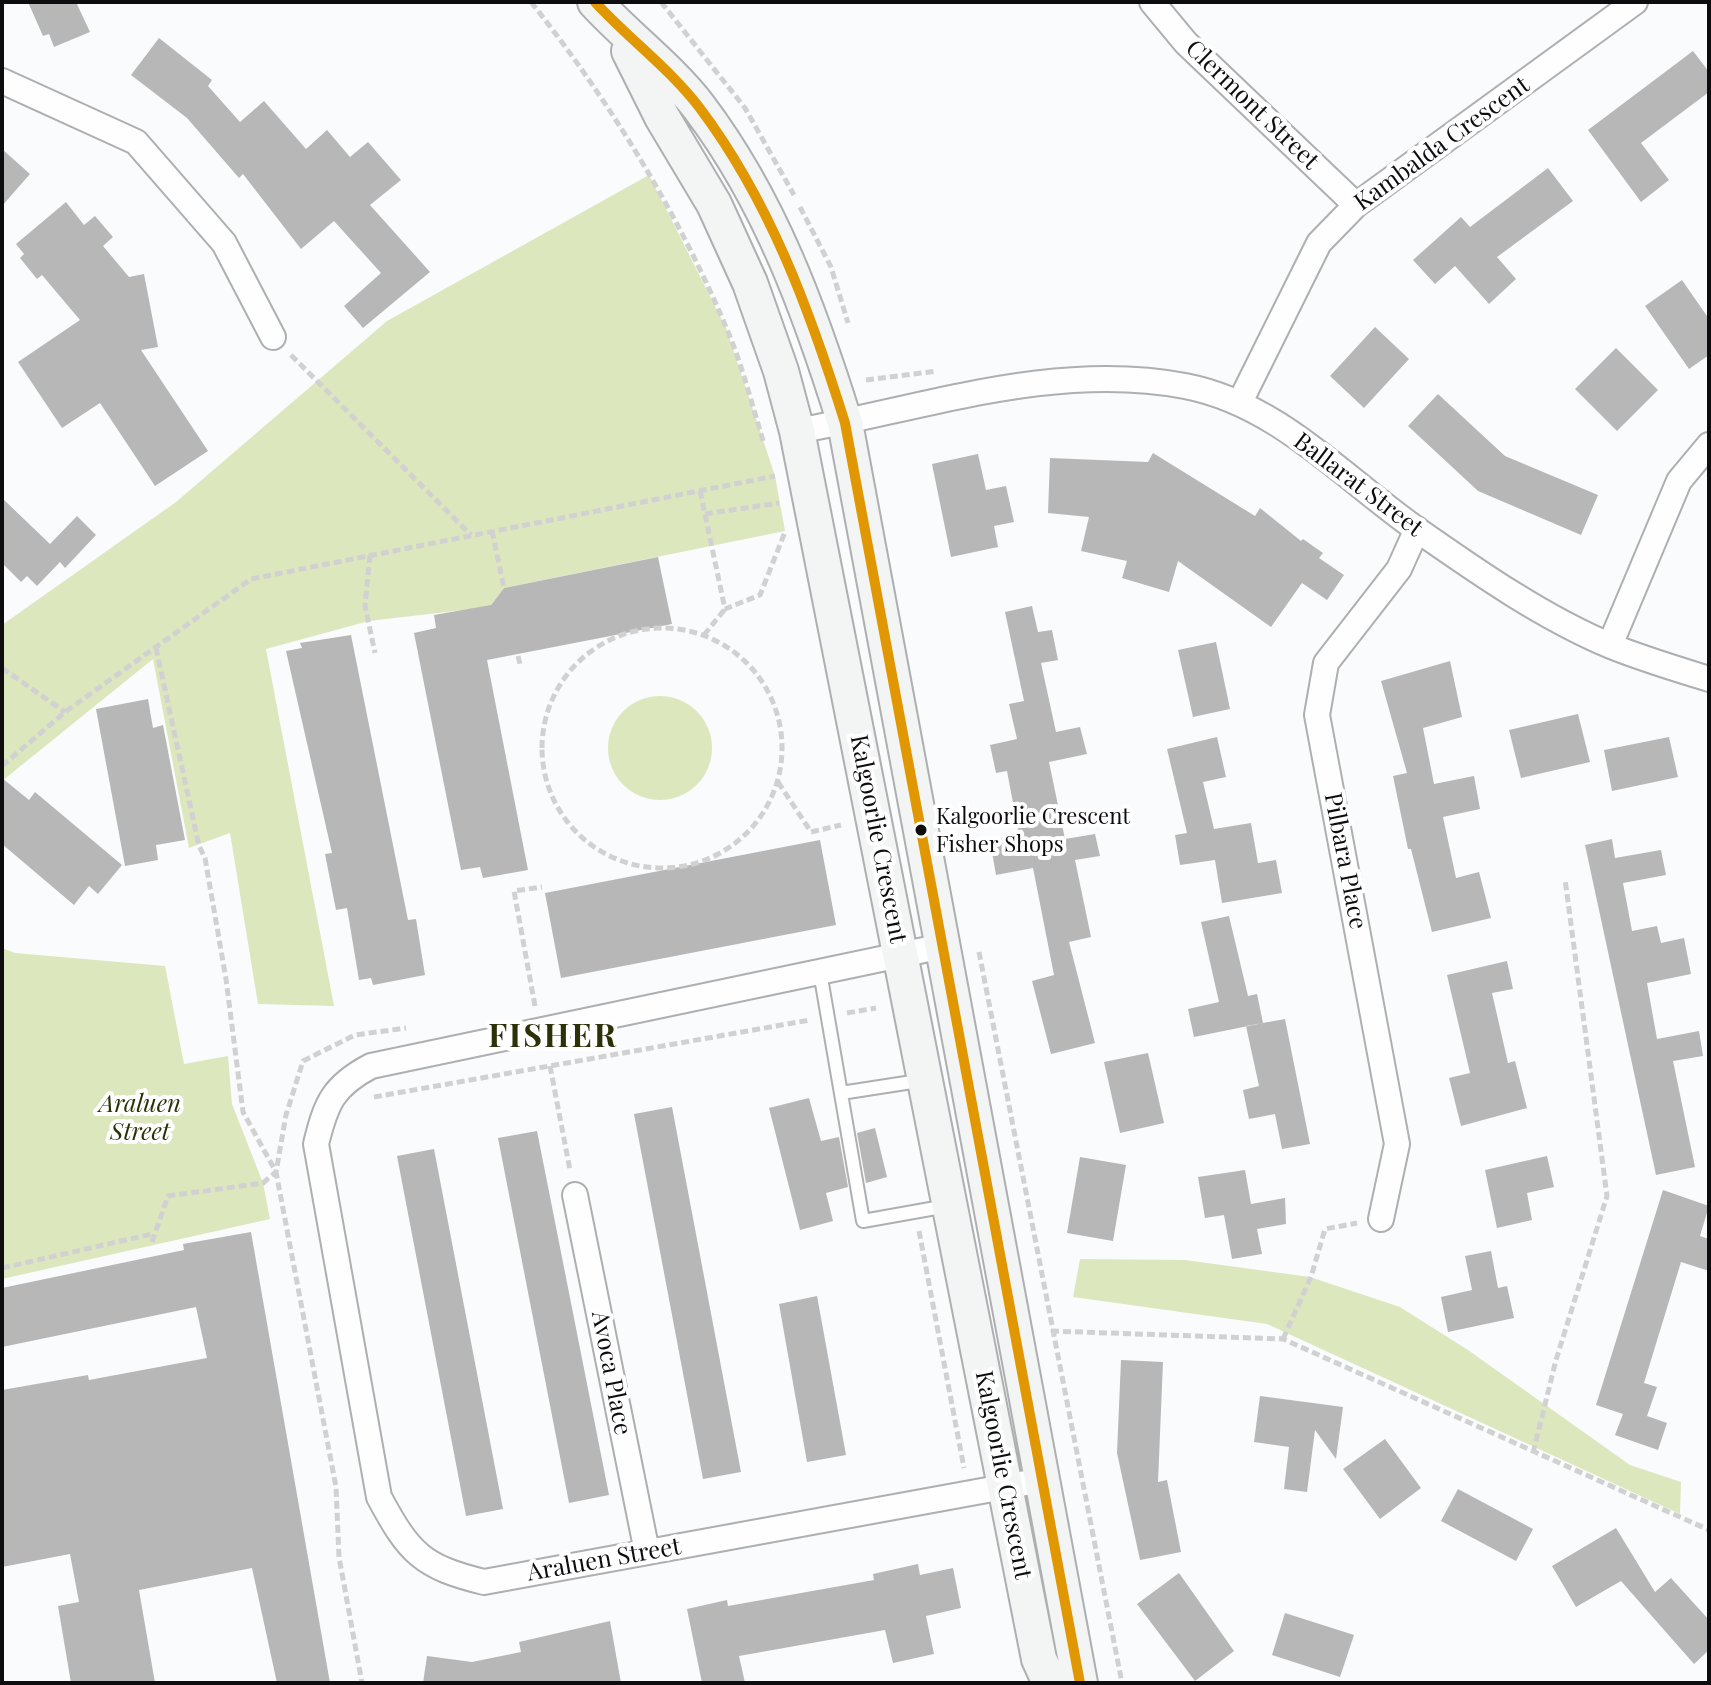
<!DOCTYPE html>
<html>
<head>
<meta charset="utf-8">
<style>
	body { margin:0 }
	#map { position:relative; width:1711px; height:1685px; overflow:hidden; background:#fafbfd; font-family:"Playfair Display",serif }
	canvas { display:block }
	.frame { position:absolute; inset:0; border:4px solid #0d0d10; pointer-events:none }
</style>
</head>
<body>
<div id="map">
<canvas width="1711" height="1685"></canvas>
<div class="frame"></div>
</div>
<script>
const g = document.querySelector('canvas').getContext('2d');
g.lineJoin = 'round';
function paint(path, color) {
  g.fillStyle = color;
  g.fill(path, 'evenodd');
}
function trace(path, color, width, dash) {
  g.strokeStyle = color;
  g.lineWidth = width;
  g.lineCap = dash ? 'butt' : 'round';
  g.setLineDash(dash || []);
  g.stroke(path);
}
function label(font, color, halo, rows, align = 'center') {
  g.font = font + ' "Playfair Display",serif';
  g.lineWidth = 8;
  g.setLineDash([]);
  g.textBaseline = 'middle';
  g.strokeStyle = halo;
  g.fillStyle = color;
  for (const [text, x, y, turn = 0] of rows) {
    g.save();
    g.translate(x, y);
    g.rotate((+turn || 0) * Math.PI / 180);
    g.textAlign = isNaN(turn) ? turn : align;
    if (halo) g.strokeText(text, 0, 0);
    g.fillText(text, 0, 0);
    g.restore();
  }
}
const green = new Path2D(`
	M649 175 726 328 775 476 785 531 504 588 489 607 369 621 266 649 334 1006 258 1004 230 833 189 848 153 659 2 781V625L176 502 387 321Z
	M608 748a52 52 0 1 1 104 0a52 52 0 1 1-104 0Z
	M2 948 15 953 165 966 184 1064 228 1056 232 1104 263 1183 270 1219 2 1279Z
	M1080 1259 1185 1260 1310 1277 1400 1307 1468 1350 1630 1465 1681 1482 1680 1514 1267 1324 1073 1297Z`);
const building = new Path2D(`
	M28 2H76L90 32 54 47 49 34 43 36Z
	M159 38 212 80 208 86 240 122 264 101 306 149 327 130 350 157 368 142 401 180 370 205 430 272 363 328 344 306 381 273 334 221 301 249 243 174 239 178 187 118 131 75Z
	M1693 51 1709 72V92L1641 143 1669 180 1641 202 1588 130Z
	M2 149 30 174 2 206Z
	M1548 168 1573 201 1497 257 1516 279 1489 304 1455 266 1435 284 1413 260 1461 217 1470 227Z
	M66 202 84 225 95 216 113 237 103 246 129 277 144 274 158 347 141 350 208 451 155 486 100 403 62 428 18 362 80 320 42 275 37 279 20 258 24 254 16 244Z
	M1682 280 1709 319V355L1689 369 1645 306Z
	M1375 327 1409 359 1364 408 1330 376Z
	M1616 348 1658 390 1617 431 1575 389Z
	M1438 394 1505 456 1598 495 1581 535 1478 491 1408 426Z
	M1153 453 1255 516 1260 508 1301 541 1303 539 1323 553 1319 558 1344 575 1327 600 1302 583 1271 627 1178 561 1169 592 1122 578 1127 561 1081 551 1089 517 1048 513 1050 458 1148 462Z
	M978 454 986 490 1006 486 1014 522 994 526 998 547 951 557 932 464Z
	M2 498 50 544 77 516 96 535 65 568 60 562 37 586 27 576 21 582 2 563Z
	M658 557 672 624 487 660 528 870 483 878 480 867 461 870 414 633 436 628 434 615 491 605 504 588Z
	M1032 606 1038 632 1052 630 1058 660 1041 663 1056 732 1080 727 1087 754 1049 762 1065 839 1095 834 1100 856 1075 860 1091 937 1069 942 1095 1043 1051 1054 1032 981 1054 975 1033 868 996 875 990 841 1019 835 1007 771 996 773 990 745 1017 739 1009 704 1024 701 1005 612Z
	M351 635 408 920 416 919 425 975 373 985 371 978 359 980 347 908 336 910 325 854 332 853 286 651 302 648 300 643Z
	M1216 642 1230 709 1193 717 1178 650Z
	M1450 661 1462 717 1423 728 1434 784 1474 776 1480 809 1443 817 1456 878 1479 872 1491 918 1432 932 1411 849H1408L1393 776 1407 773 1381 681Z
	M148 699 153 728 163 725 185 840 156 845 158 860 125 866 96 709Z
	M1578 714 1590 762 1521 778 1509 730Z
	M1217 737 1226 777 1203 782 1214 829 1251 823 1258 863 1276 860 1282 893 1222 903 1215 860 1180 865 1175 835 1187 833 1167 749Z
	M1669 737 1678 777 1612 791 1604 750Z
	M2 778 29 800 35 792 122 865 98 894 89 886 74 905 2 844Z
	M1612 839 1615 858 1661 850 1666 875 1623 883 1632 931 1657 926 1661 943 1684 938 1691 974 1647 983 1657 1039 1699 1031 1703 1056 1673 1061 1695 1167 1656 1175 1585 845Z
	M820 840 836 925 561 978 545 893Z
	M1229 916 1248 996 1257 994 1263 1023 1194 1037 1188 1009 1219 1002 1201 922Z
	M1507 961 1513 989 1492 993 1508 1063 1515 1061 1527 1108 1461 1126 1449 1078 1470 1073 1447 975Z
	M1285 1019 1310 1144 1282 1149 1275 1114 1249 1119 1243 1090 1259 1086 1246 1026Z
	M1148 1053 1164 1123 1120 1133 1104 1062Z
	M809 1098 821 1141 839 1137 848 1187 826 1193 833 1221 800 1230 769 1108Z
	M672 1107 741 1472 703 1479 634 1114Z
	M875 1128 887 1177 866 1183 857 1133Z
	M537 1131 609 1495 569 1503 498 1138Z
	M434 1149 503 1509 466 1516 397 1156Z
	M1547 1156 1554 1187 1527 1193 1532 1220 1497 1228 1485 1170Z
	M1080 1157 1126 1165 1113 1241 1067 1233Z
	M1245 1170 1251 1204 1285 1198 1286 1224 1257 1229 1262 1254 1232 1259 1224 1215 1205 1218 1198 1177Z
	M1663 1190 1709 1206 1700 1236 1709 1239V1271L1681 1262 1644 1383 1657 1387 1647 1416 1667 1423 1658 1450 1615 1435 1623 1414 1596 1405Z
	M251 1232 330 1683H277L252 1568 139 1590 155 1683H71L58 1606 79 1602 70 1554 2 1567V1390L88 1375 89 1380 207 1358 196 1307 2 1347V1288L184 1250 183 1244Z
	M1491 1251 1498 1288 1507 1286 1514 1318 1448 1332 1441 1297 1472 1290 1465 1256Z
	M817 1296 846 1455 807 1462 779 1304Z
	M1121 1360 1163 1362 1158 1482 1167 1480 1181 1552 1140 1560 1117 1453Z
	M1260 1396 1343 1407 1336 1459 1315 1430 1307 1492 1284 1489 1289 1447 1254 1442Z
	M1385 1439 1421 1488 1380 1519 1343 1469Z
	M1458 1489 1533 1529 1516 1561 1441 1521Z
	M1616 1528 1655 1592 1671 1578 1709 1620V1650L1694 1664 1621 1581 1576 1607 1552 1566Z
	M918 1564 920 1575 953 1568 961 1608 926 1616 934 1654 893 1663 885 1630 739 1656 745 1683H702L687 1609 727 1600 728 1606 874 1580 873 1574Z
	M1179 1573 1234 1651 1195 1681 1137 1604Z
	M1285 1613 1354 1635 1340 1677 1272 1655Z
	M610 1621 621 1683H423L427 1656 472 1662 521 1652 519 1642Z`);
const path = new Path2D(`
	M531 2C609 100 677 211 726 327 742 364 752 405 764 444
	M661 2 745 108 794 195
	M800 207 831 267 848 323
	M291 355 471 535
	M866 380 937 371
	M700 491 725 609 760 595 785 532
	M705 514 779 503
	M492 531 504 588
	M370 555 365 606 375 653
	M542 748a120 120 0 1 1 240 0a120 120 0 1 1-240 0Z
	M704 635 725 609
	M156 648 199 846 205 858 226 979 243 1112 276 1172 336 1487 339 1557 362 1683
	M518 656 520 664
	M2 668 65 712
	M2 766 65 712 251 579 775 476
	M778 782 811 832 841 825
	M979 952 1122 1683
	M535 1006 514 891 542 887
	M847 1013 876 1008
	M550 1066 570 1170
	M374 1097 810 1020
	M919 1231 964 1468
	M152 1242 168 1196 263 1183 276 1172 286 1115 303 1061 355 1035 406 1028
	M2 1268 152 1234
	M1051 1331 1283 1339 1709 1530
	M1283 1339 1311 1277 1325 1229 1357 1223
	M1533 1453 1556 1360 1607 1196 1565 879`);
const lane = new Path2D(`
	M820 972 863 1221 947 1206
	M841 1093 925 1080`);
const street = new Path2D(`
	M1152 2 1186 43 1356 205
	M2 81 136 142 224 243 273 337
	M1240 402 1319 243 1356 205 1635 2
	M797 431C923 408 1056 361 1185 386 1279 404 1344 479 1419 531 1479 573 1544 618 1611 646 1643 659 1677 669 1709 679
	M1610 645 1679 481 1709 445
	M943 946 371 1066C333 1086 326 1103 316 1144L379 1497C409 1553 422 1567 484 1582L1042 1480
	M575 1195 647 1552
	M1381 1219 1397 1144 1317 715 1326 663 1399 569 1417 529`);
const secondary = new Path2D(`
	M595 2C628 38 670 69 699 107 770 201 810 311 845 423L1080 1683
	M629 51 662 117 714 204 750 283 781 371 797 431 1039 1659 1050 1683`);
const bus1 = new Path2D(`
	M595 2C628 38 670 69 699 107 770 201 810 311 845 423L1080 1683`);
const markers = [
	[921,830,7,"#0d0d10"]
];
const busNames = [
	["Kalgoorlie Crescent",936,817],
	["Fisher Shops",936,845]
];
const streetNames = [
	["Clermont Street",1252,105,44],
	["Kambalda Crescent",1442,144,-36],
	["Ballarat Street",1358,485,37],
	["Kalgoorlie Crescent",878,839,79],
	["Pilbara Place",1345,861,79],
	["Avoca Place",611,1373,79],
	["Kalgoorlie Crescent",1003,1475,79],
	["Araluen Street",604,1560,-10]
];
const parkNames = [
	["Araluen",140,1105],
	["Street",140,1133]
];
const districtNames = [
	["FISHER",553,1037]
];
paint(green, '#dde7be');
paint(building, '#b7b7b7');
trace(lane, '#aeafb1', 16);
trace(street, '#aeafb1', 28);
trace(secondary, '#aeafb1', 38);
trace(path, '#d1d1d2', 5, [8, 4]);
trace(lane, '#fefeff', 12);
trace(street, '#fefeff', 24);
trace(secondary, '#f2f5f4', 34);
trace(bus1, '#e09702', 10);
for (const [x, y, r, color] of markers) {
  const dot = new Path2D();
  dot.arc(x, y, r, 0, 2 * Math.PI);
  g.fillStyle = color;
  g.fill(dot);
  trace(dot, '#fff', 3);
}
label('22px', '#0d0d10', '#fff', busNames, 'left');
label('24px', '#0d0d10', '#fff', streetNames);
label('italic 24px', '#2a3105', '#fff', parkNames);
g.letterSpacing = '2px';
label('bold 32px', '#2d3108', '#fff', districtNames);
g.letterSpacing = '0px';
</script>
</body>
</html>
